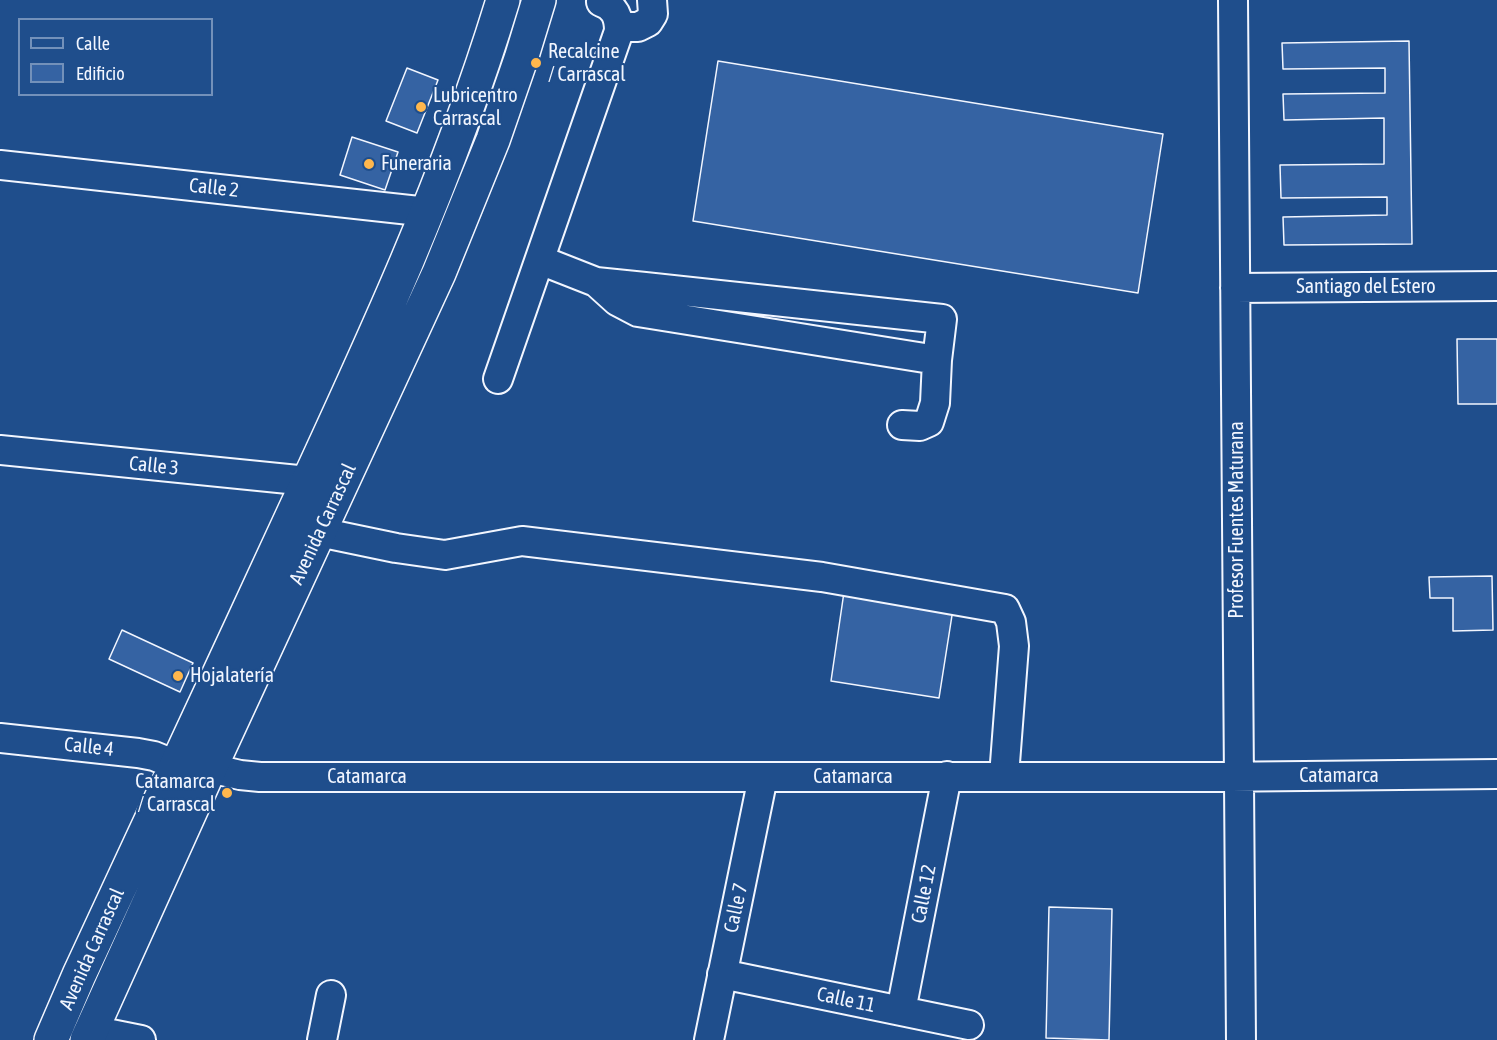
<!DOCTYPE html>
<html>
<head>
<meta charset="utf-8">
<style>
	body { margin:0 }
	#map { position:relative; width:1497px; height:1040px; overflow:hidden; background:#1f4e8c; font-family:"Asap Condensed",sans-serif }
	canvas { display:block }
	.legend { position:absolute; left:18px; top:18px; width:195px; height:78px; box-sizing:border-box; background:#1f4e8c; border:2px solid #7391ba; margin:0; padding:8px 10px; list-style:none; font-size:18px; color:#f2f6ff }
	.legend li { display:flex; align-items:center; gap:12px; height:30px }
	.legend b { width:30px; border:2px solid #7391ba }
</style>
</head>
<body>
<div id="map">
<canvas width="1497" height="1040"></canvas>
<ul class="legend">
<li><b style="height:8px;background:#1f4e8c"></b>Calle</li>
<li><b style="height:16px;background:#3563a3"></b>Edificio</li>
</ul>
</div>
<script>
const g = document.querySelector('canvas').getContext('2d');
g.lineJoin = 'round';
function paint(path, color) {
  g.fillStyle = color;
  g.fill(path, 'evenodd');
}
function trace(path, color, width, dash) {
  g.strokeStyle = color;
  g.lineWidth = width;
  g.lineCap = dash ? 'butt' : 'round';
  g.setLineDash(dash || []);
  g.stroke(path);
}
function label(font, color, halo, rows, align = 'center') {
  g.font = font + ' "Asap Condensed",sans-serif';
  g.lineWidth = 4.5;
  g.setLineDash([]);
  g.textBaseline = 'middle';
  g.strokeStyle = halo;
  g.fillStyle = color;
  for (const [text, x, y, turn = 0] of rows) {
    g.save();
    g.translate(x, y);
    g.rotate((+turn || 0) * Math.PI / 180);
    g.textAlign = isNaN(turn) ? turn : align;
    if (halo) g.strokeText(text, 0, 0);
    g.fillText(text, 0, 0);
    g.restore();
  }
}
const building = new Path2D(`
	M1409 41 1412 244 1284 245 1283 217 1387 215V197L1281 198 1280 165 1384 164V118L1284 120 1283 94 1385 93V68L1283 69 1282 43Z
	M718 61 1163 134 1138 293 693 221Z
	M407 68 438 80 417 133 386 121Z
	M352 137 398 152 385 190 340 175Z
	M1457 339H1497V404H1458Z
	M1492 576 1493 630 1453 631V598H1430L1429 577Z
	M844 592 953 609 939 698 831 681Z
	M122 630 193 663 180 692 109 659Z
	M1049 907 1112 909 1109 1040 1046 1038Z`);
const minor = new Path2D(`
	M1233 0 1241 1040
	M619 31 628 27H638L648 22 653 14 652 0
	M0 165 428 212
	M540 260 596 282 617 301 638 312 937 360
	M596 282 645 287 942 319 937 360 935 403 929 422 920 426 902 425
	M1235 288 1497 286
	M498 379 619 31C619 17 615 7 601 2
	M0 450 308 481
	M319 532 396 548 445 555 522 541 822 577 1005 609 1011 622 1014 646 1004 776
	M0 738 138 753 154 756 176 765
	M210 768 240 775 260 777H1208L1497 774
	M722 974 969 1025
	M901 1011 947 776
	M91 1030 141 1040
	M322 1040 331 995
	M709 1040 763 777`);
const major = new Path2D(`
	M51 1040 79 975C150 822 222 668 293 514 371 346 449 178 503 0
	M87 1040 210 768 439 273 493 140 521 59 539 0`);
const markers = [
	[536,63,6,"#ffb74d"],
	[421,107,6,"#ffb74d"],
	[369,164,6,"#ffb74d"],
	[178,676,6,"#ffb74d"],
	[227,793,6,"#ffb74d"]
];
const poiNames = [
	["Recalcine",548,52],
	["/ Carrascal",548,75],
	["Lubricentro",433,96],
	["Carrascal",433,119],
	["Funeraria",381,164],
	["Hojalatería",190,676],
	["Catamarca",215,782,"right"],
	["/ Carrascal",215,805,"right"]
];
const streetNames = [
	["Calle 2",214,188,6],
	["Santiago del Estero",1366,287],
	["Calle 3",154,466,6],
	["Profesor Fuentes Maturana",1237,520,-90],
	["Avenida Carrascal",323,524,-65],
	["Calle 4",89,747,6],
	["Catamarca",1339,776],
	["Catamarca",367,777],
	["Catamarca",853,777],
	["Calle 12",924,894,-79],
	["Calle 7",736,908,-78],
	["Avenida Carrascal",92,949,-66],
	["Calle 11",846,1000,12]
];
paint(building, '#3563a3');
trace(building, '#f2f6ff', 1.5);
trace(minor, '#f2f6ff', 32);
trace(major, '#f2f6ff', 36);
trace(minor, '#1f4e8c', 28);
trace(major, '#1f4e8c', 33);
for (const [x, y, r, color] of markers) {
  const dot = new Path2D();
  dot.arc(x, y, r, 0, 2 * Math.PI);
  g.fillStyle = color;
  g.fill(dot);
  trace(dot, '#1f4e8c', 2);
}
label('20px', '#f2f6ff', '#1f4e8c', poiNames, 'left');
label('20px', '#f2f6ff', '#1f4e8c', streetNames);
</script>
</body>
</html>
